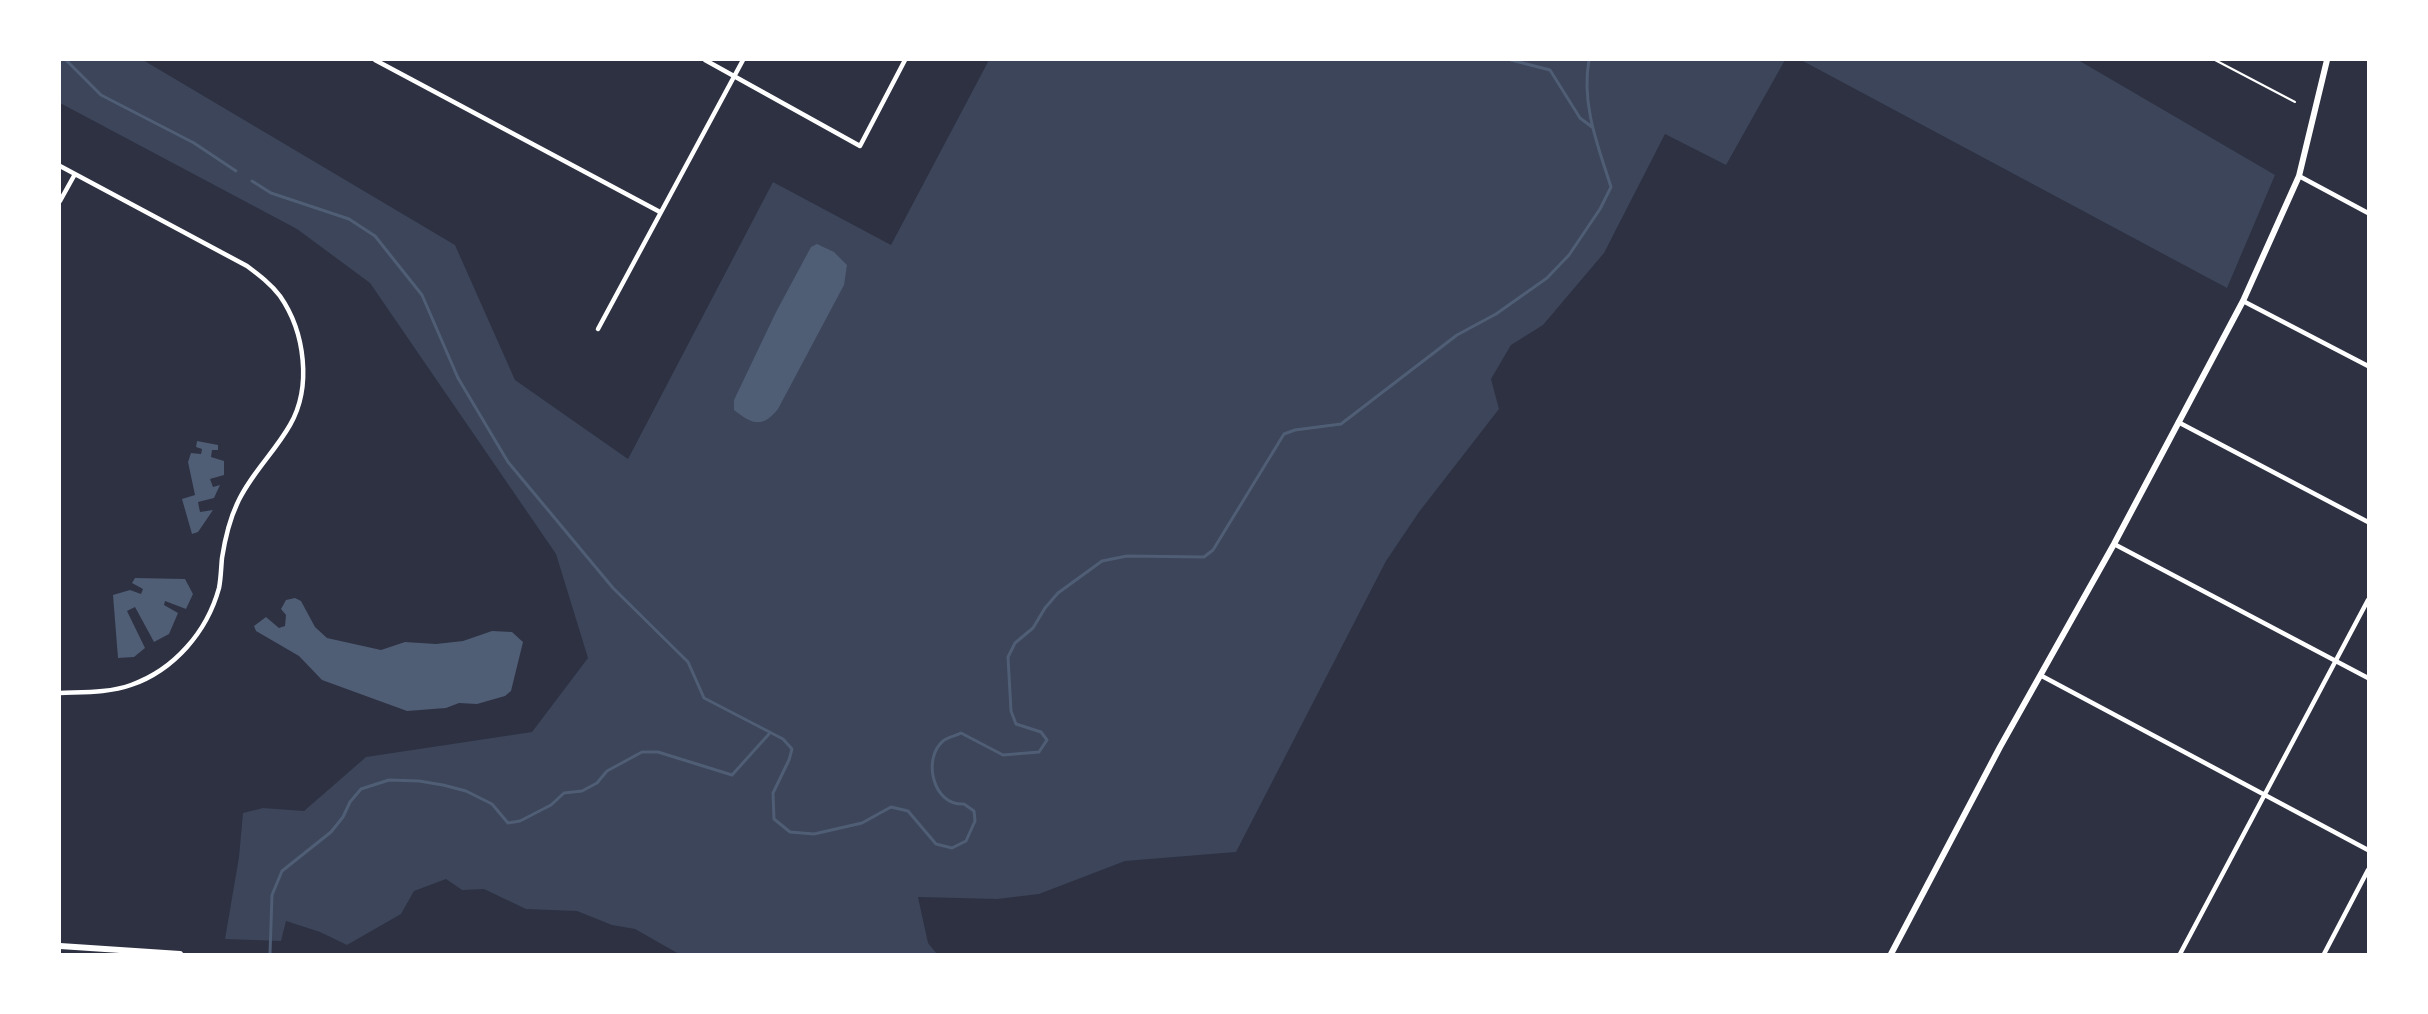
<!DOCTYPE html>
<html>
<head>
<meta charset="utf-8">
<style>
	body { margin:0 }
	#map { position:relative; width:2428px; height:1014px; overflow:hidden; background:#2d3142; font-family:"Asap Condensed",sans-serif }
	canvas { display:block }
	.frame { position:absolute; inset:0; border:61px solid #fff; pointer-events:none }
</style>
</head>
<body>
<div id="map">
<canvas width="2428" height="1014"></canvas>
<div class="frame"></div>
</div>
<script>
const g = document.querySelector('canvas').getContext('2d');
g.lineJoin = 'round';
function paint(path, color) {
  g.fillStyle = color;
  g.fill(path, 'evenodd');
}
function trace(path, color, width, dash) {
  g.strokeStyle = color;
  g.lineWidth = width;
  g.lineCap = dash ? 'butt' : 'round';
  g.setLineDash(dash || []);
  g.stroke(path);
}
const green = new Path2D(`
	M60 60H143L455 245 515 380 628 459 773 182 891 245 989 60H1785L1726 165 1665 134 1604 253 1543 325 1511 345 1491 379 1499 409 1419 512 1386 561 1236 852 1125 861 1039 894 997 899 918 897 928 943 937 954H679L635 929 612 925 577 911 526 909 484 889 462 890 446 879 414 891 401 914 347 945 320 932 286 921 281 941 225 939 239 857 243 813 263 808 304 811 366 757 532 732 588 658 556 554 370 283 297 229 60 103Z
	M1801 60H2078L2275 175 2227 288Z`);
const water = new Path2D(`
	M817 244 834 252 847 265 844 285 778 409C762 429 752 424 734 410V400L776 312 811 247Z
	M197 441 218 445V450H212L211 457 224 461V475L210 479 213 487 220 485 214 498 198 502 200 512 213 510 198 532 192 534 182 499 195 495 188 462 191 453 201 454 202 449 196 447Z
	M135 578 185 579 193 594 186 609 165 601 164 605 178 613 169 634 154 642 135 607 127 611 145 648 134 657 118 658 113 595 130 590 141 594 143 589 132 583Z
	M295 598 301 601 315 627 327 638 381 650 405 642 436 644 463 641 492 631 512 632 523 642 511 691 505 696 477 704 459 703 446 708 407 711 322 680 299 656 256 631 254 626 266 617 279 628 285 626 286 615 281 609 286 600Z`);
const stream = new Path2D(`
	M66 60 101 95 194 143 236 171
	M1511 60 1550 70 1580 118 1592 127
	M252 181 271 193 349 219 375 236 422 295 458 378 508 462 613 588 688 662 704 698 783 739 792 749 789 760 773 793 774 819 790 832 814 834 862 823 891 807 908 811 936 844 952 848 966 841 975 821 974 811 964 804C933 806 922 759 943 741 947 737 956 736 961 733L1003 755 1039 752 1047 740 1041 732 1016 724 1011 711 1008 657 1015 643 1033 628 1045 608 1058 593 1102 561 1127 556 1204 557 1213 550 1284 434 1295 430 1341 424 1457 335 1496 314 1547 278 1569 255 1600 209 1611 187C1598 146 1581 104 1589 60
	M270 954 272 895 282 871 331 832 343 817 350 802 361 789 389 780 419 781 443 785 466 791 492 804 508 823 520 821 551 805 564 793 582 791 597 783 607 771 642 752H658L732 775 769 734`);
const path = new Path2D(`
	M2215 60 2295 102`);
const minor = new Path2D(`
	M375 60 660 212
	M705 60 860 146 905 60
	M60 166 247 266C259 275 271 284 280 296 305 332 312 387 290 425 274 453 250 475 237 504 229 521 225 539 222 558 221 568 221 578 219 588 207 632 174 670 131 685 109 693 83 692 60 693
	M2299 176 2368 213
	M60 201 75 174
	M2243 301 2368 366
	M598 329 743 60
	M2178 422 2368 522
	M2114 544 2368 678
	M2040 675 2368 850
	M2180 954 2368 600
	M2324 954 2368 870`);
const secondary = new Path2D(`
	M60 946 180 954
	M1891 954 2000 747 2114 544 2243 301 2299 176 2327 60`);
paint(green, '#3c4559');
paint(water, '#4f5d75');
trace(stream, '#4f5d75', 3);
trace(path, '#fff', 2);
trace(minor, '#fff', 4.5);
trace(secondary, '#fff', 6);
</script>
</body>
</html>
